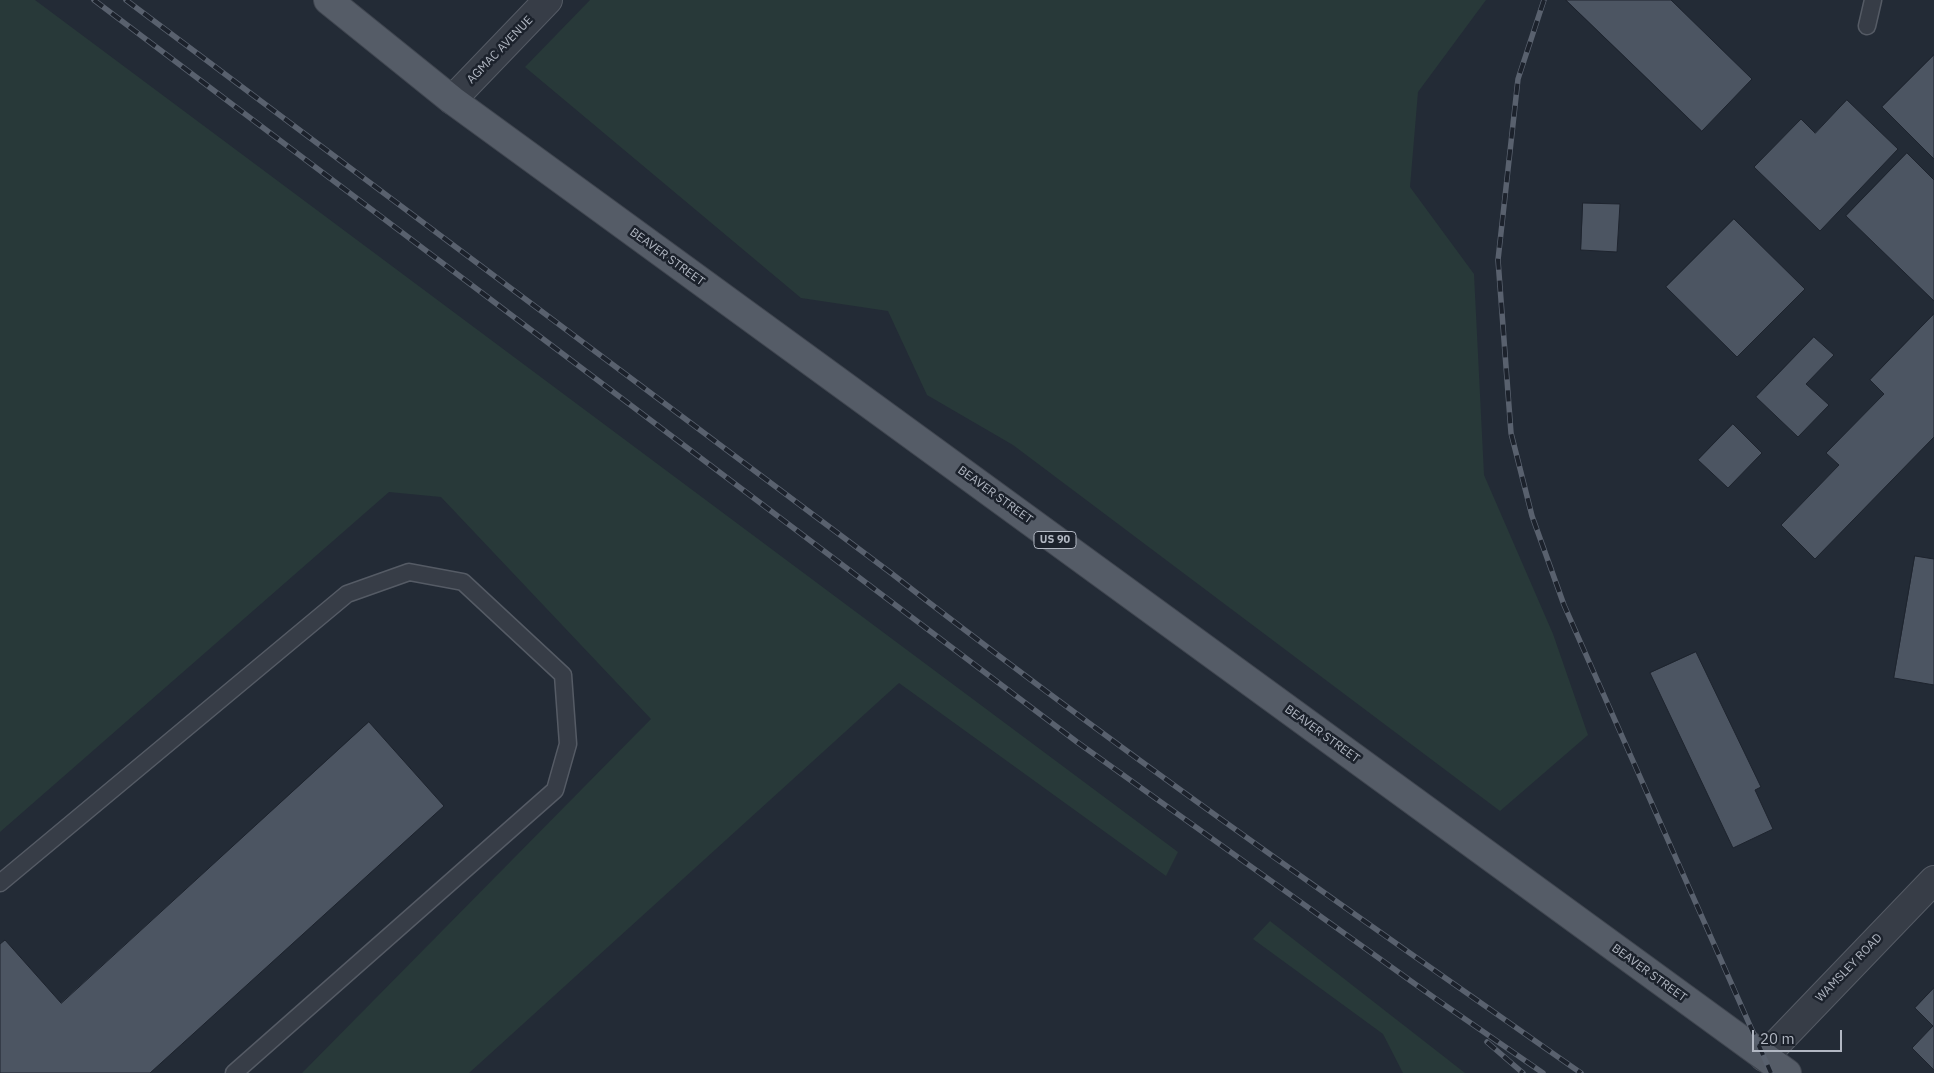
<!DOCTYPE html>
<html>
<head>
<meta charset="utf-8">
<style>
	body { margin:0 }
	#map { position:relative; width:1934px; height:1073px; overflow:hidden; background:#232b36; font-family:"IBM Plex Sans",sans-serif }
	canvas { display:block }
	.scale { position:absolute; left:1752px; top:1030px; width:90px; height:22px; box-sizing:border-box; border:2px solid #b2b8c3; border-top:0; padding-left:6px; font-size:15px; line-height:18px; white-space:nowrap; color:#b2b8c3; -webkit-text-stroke:4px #1c222c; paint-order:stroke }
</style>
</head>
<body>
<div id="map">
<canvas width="1934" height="1073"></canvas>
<div class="scale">20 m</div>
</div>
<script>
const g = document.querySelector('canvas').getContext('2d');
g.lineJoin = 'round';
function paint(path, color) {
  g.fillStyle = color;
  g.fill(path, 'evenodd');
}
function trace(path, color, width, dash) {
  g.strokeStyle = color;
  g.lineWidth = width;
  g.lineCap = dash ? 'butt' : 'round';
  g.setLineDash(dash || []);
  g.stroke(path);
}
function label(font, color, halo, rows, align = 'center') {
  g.font = font + ' "IBM Plex Sans",sans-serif';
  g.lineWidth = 5;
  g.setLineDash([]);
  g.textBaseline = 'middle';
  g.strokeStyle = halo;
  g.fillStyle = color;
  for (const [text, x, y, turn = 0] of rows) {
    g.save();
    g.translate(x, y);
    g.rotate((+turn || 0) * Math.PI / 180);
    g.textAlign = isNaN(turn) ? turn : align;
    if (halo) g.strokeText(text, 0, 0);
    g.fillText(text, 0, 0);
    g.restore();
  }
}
const green = new Path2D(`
	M0 0H35L1178 852 1166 876 899 683 469 1073H302L651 719 441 497 389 492 0 832Z
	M590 0H1486L1418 92 1410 187 1474 274 1484 475 1553 634 1588 735 1500 811 1013 445 927 395 888 311 801 298 525 67Z
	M1270 921 1465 1073H1403L1383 1034 1253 939Z`);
const building = new Path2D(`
	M1566 0H1671L1752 79 1702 131Z
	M1934 55V159L1882 107Z
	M1847 100 1898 149 1820 231 1754 167 1801 119 1815 133Z
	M1907 153 1934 180V301L1846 216Z
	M1583 203 1620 204 1617 252 1581 250Z
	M1734 219 1805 289 1737 357 1666 287Z
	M1934 314V437L1815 559 1781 525 1839 465 1826 453 1884 394 1870 380Z
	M1814 337 1834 355 1806 384 1829 405 1798 437 1756 397Z
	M1733 424 1762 453 1728 488 1698 460Z
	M1915 556 1934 559V685L1894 678Z
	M1696 652 1761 787 1755 790 1773 829 1733 848 1650 673Z
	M369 722 444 806 150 1073H0V944L5 940 61 1003Z
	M1934 988V1070L1912 1048 1933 1026 1915 1008Z`);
const lane = new Path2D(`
	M1867 26 1873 0
	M0 883 347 594 409 572 463 582 563 675 568 744 555 790 234 1073`);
const street = new Path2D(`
	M452 100 548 0
	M1764 1057 1934 880`);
const primary = new Path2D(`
	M328 0 452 100 1787 1073`);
const rail = new Path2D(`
	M94 0 1077 742 1436 999 1543 1073
	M126 0 891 573C1115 748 1348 910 1581 1073
	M1544 0 1518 79 1498 260 1511 433 1532 516 1564 605 1771 1073
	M1487 1042 1523 1073`);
const shields = [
	[1055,540,42]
];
const shieldNames = [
	["US 90",1055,540]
];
const streetNames = [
	["AGMAC AVENUE",500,50,-46],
	["BEAVER STREET",667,257,36],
	["BEAVER STREET",995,495,36],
	["BEAVER STREET",1322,734,36],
	["WAMSLEY ROAD",1849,968,-46],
	["BEAVER STREET",1649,973,36]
];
paint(green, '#283939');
paint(building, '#4c5562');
trace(building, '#1e242e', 1);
trace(lane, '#555b65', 19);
trace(street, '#555b65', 30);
trace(primary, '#404650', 30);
trace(lane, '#373d47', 16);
trace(street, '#373d47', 28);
trace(primary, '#555c67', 28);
trace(rail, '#59616e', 5.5);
trace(rail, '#1c222c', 4, [11]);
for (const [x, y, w] of shields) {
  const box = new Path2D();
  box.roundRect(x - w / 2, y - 8.5, w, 17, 4);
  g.fillStyle = '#1c222c';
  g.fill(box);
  trace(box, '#b2b8c3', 1);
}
label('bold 11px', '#b2b8c3', null, shieldNames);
label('12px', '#b2b8c3', '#1c222c', streetNames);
</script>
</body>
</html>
